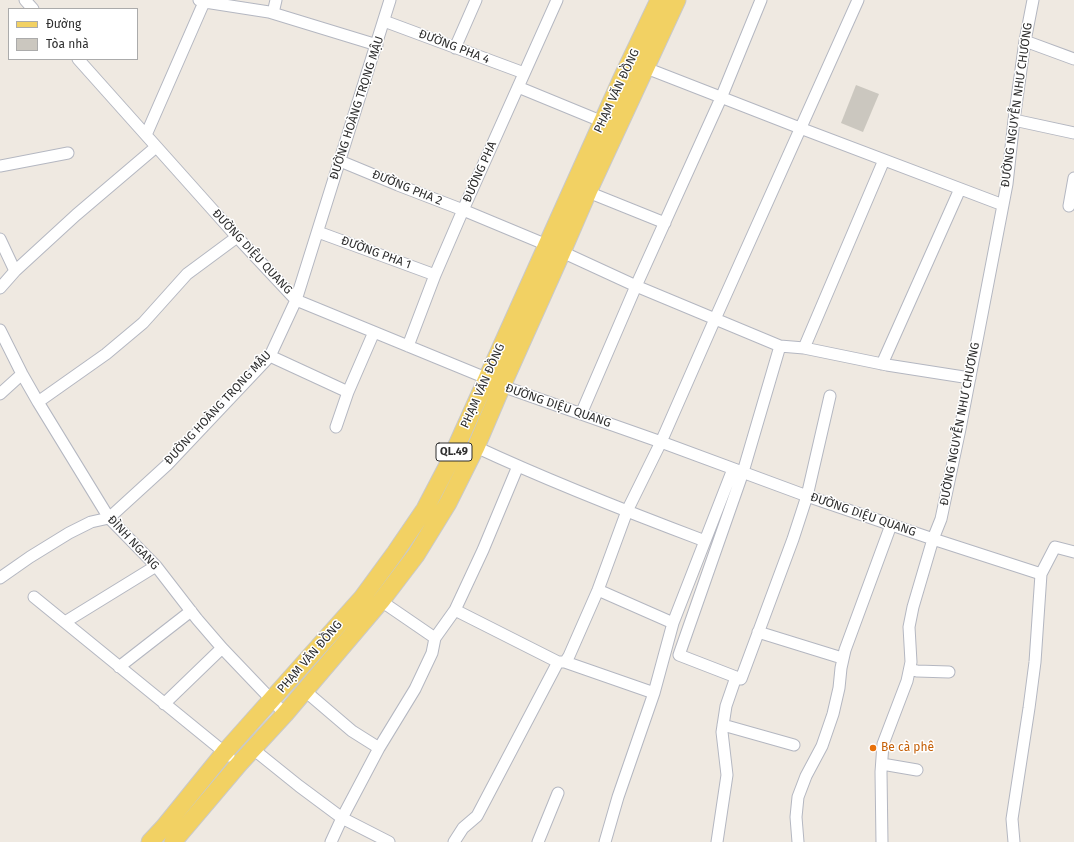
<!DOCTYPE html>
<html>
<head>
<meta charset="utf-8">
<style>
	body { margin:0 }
	#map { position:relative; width:1074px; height:842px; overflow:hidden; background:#efe9e1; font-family:"Fira Sans",sans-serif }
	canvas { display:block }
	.legend { position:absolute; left:8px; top:8px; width:130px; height:52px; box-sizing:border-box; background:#fff; border:1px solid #ababab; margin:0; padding:5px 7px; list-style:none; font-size:12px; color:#2e2e2e }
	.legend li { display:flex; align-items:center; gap:8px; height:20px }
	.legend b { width:20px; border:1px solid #ababab }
</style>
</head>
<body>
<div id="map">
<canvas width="1074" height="842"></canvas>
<ul class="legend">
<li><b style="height:5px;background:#f2d163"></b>Đường</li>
<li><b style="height:11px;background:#cbc7bf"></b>Tòa nhà</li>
</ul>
</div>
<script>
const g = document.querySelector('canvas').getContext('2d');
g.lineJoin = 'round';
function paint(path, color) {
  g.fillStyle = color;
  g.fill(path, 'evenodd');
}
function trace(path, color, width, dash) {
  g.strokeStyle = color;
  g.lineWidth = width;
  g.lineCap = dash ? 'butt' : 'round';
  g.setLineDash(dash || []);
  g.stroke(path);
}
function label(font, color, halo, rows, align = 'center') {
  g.font = font + ' "Fira Sans",sans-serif';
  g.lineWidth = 3;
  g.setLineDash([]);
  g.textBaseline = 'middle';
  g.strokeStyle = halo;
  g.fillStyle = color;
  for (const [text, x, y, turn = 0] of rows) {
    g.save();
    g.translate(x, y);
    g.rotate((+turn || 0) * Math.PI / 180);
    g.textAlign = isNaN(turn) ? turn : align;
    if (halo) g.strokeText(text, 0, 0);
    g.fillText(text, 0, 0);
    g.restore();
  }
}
const building = new Path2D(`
	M856 85 879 94 863 132 841 123Z`);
const minor = new Path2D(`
	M25 0 33 9
	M199 0 205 2 269 12 377 45
	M273 13 276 0
	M384 21 524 73
	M1025 41 1074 59
	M455 48 476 0
	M78 59 237 237 296 300 486 378 502 386 661 442 807 496 933 539 1041 574
	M646 68 800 128 1003 205
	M518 87 608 124
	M1014 120 1074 133
	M146 135 205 0
	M340 161 398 185 463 210 547 245 636 286 780 346 804 348 887 365 970 378
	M0 166 68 153
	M588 192 665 223
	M1069 206 1074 178
	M318 232 435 275
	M0 239 15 271 0 288
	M15 271 76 215 156 147
	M0 330 22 374 38 402 109 518 156 566 197 619 222 648 285 714
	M408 346 435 275 463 210 557 0
	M780 346 743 472 679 655 741 679 793 539 807 496 830 396
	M804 348 884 160
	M270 356 348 392
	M882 364 960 189
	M0 394 22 374
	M38 402 106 354 143 323 187 274 237 237
	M581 414 636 286 721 98 761 0
	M336 427 348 392 374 332
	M476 447C551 482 628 512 705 541
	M0 578 30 557 69 533 91 522 109 518 167 465 270 356 296 300 390 0
	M598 590 673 623
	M34 597 229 756
	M381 601 435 638
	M455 610 558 662
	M65 622 156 566
	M758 632 842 658
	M565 662 569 656 598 590 627 511 661 442 715 319 858 0
	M119 667 191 611
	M910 669 917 671 949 672
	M304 690 352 731 379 748
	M164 704 222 648
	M723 725 794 745
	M253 749 299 786 342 818 389 842
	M882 764 917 770
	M331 842 342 818 379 748 415 689 432 653 435 638 455 610 483 550 518 466
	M454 842 463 828 477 816 558 662H565L654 693
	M538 842 558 793
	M605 842 618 797 654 693 673 623 733 469
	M717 842 727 775 722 732 726 706 736 677
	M798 842 796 817 798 797 806 776 822 746 833 714 839 688 841 668 845 650 891 525
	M882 842 881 772 883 744 907 681 911 662 909 627 913 607 933 539 941 519 960 429 1007 184 1014 120 1025 41 1033 0
	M1014 842 1012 819 1029 708 1035 662 1041 574 1055 547 1074 552`);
const primary = new Path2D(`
	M150 842 164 827 224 753 362 598 395 553 425 509 449 463 622 78 659 0
	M173 842 239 764 285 714 381 601 416 555 448 503 476 447 502 386 562 252 588 192 677 0`);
const markers = [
	[873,748,4,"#e8710a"]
];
const shields = [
	[454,452,36]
];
const shieldNames = [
	["QL.49",454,452]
];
const streetNames = [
	["ĐƯỜNG PHA 4",454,47,21],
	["PHẠM VĂN ĐỒNG",617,91,-65],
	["ĐƯỜNG NGUYỄN NHƯ CHƯƠNG",1017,105,-82],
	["ĐƯỜNG HOÀNG TRỌNG MẬU",357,108,-72],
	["ĐƯỜNG PHA",480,172,-66],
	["ĐƯỜNG PHA 2",407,188,22],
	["ĐƯỜNG DIỆU QUANG",252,252,47],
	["ĐƯỜNG PHA 1",376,253,20],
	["PHẠM VĂN ĐỒNG",483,386,-66],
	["ĐƯỜNG DIỆU QUANG",558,406,19],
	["ĐƯỜNG HOÀNG TRỌNG MẬU",218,408,-47],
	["ĐƯỜNG NGUYỄN NHƯ CHƯƠNG",960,424,-79],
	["ĐƯỜNG DIỆU QUANG",863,515,19],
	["ĐÌNH NGANG",133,543,47],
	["PHẠM VĂN ĐỒNG",310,657,-49]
];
const foodNames = [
	["Be cà phê",881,748]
];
paint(building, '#cbc7bf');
trace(minor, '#b4b7c1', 13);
trace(primary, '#c9c9c9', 19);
trace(minor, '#fff', 11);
trace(primary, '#f2d163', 17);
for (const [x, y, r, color] of markers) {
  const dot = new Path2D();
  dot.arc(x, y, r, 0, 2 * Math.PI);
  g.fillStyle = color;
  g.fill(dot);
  trace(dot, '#fff', 1.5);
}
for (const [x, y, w] of shields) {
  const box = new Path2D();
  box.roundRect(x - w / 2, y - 9, w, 18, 3);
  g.fillStyle = '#fff';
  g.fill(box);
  trace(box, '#2e2e2e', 1);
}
label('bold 11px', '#2e2e2e', null, shieldNames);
label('12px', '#2e2e2e', '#fff', streetNames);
label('12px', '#c56008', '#fff', foodNames, 'left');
</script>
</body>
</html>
